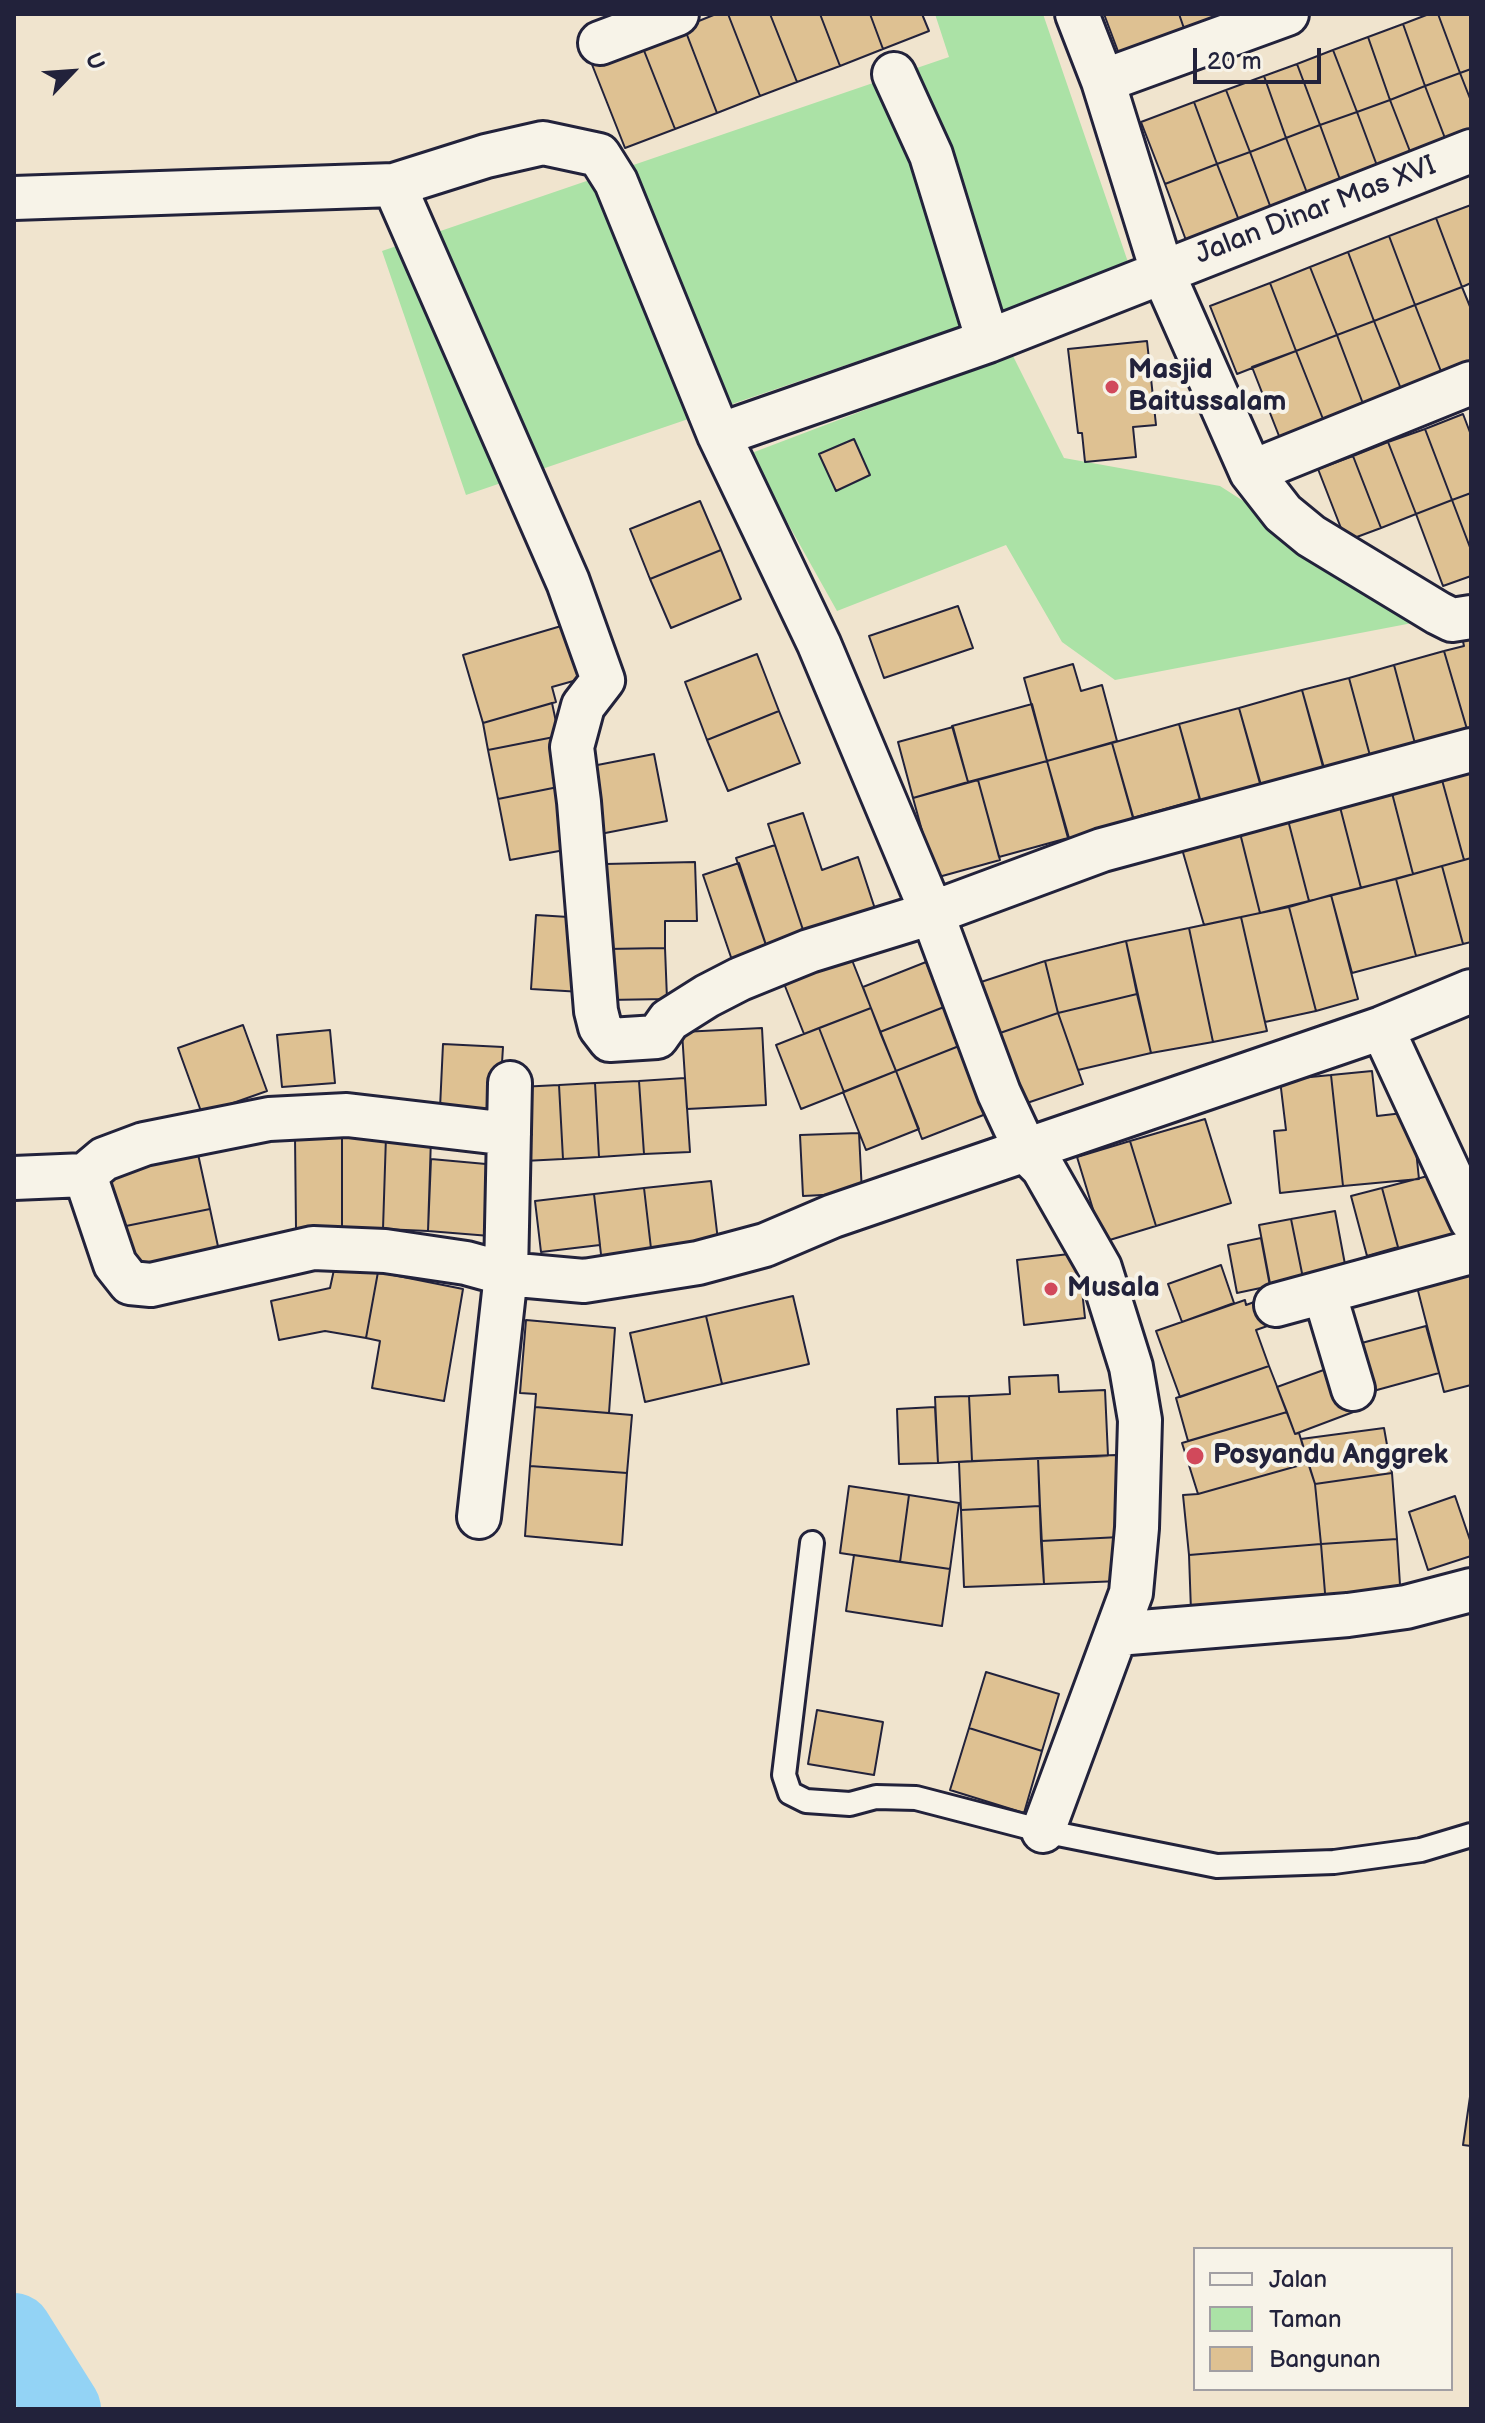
<!DOCTYPE html>
<html>
<head>
<meta charset="utf-8">
<style>
	body { margin:0 }
	#map { position:relative; width:1485px; height:2423px; overflow:hidden; background:#f0e4ce; font-family:"Balsamiq Sans",sans-serif }
	canvas { display:block }
	.frame { position:absolute; inset:0; border:16px solid #22223b; pointer-events:none }
	.legend { position:absolute; left:1193px; top:2247px; width:260px; height:144px; box-sizing:border-box; background:#f7f3e8; border:2px solid #a29fa3; margin:0; padding:10px 14px; list-style:none; font-size:24px; color:#22223b }
	.legend li { display:flex; align-items:center; gap:16px; height:40px }
	.legend b { width:40px; border:2px solid #a29fa3 }
	.north { position:absolute; left:32px; top:32px; width:80px; height:80px; -webkit-text-stroke:6px #f7f3e8; paint-order:stroke; rotate:65deg; font-size:22px; font-weight:700; line-height:32px; text-align:center; color:#22223b }
	.north::after { content:''; display:block; margin:auto; width:28px; height:36px; background:#22223b; clip-path:polygon(50% 0,100% 100%,50% 72%,0 100%) }
	.scale { position:absolute; left:1193px; top:48px; width:128px; height:36px; box-sizing:border-box; border:4px solid #22223b; border-top:0; padding-left:10px; font-size:24px; line-height:28px; white-space:nowrap; color:#22223b; -webkit-text-stroke:6px #f7f3e8; paint-order:stroke }
</style>
</head>
<body>
<div id="map">
<canvas width="1485" height="2423"></canvas>
<div class="frame"></div>
<ul class="legend">
<li><b style="height:10px;background:#f7f3e8"></b>Jalan</li>
<li><b style="height:22px;background:#abe2a6"></b>Taman</li>
<li><b style="height:22px;background:#dec192"></b>Bangunan</li>
</ul>
<div class="north">U</div>
<div class="scale">20 m</div>
</div>
<script>
const g = document.querySelector('canvas').getContext('2d');
g.lineJoin = 'round';
function paint(path, color) {
  g.fillStyle = color;
  g.fill(path, 'evenodd');
}
function trace(path, color, width, dash) {
  g.strokeStyle = color;
  g.lineWidth = width;
  g.lineCap = dash ? 'butt' : 'round';
  g.setLineDash(dash || []);
  g.stroke(path);
}
function label(font, color, halo, rows, align = 'center') {
  g.font = font + ' "Balsamiq Sans",sans-serif';
  g.lineWidth = 8;
  g.setLineDash([]);
  g.textBaseline = 'middle';
  g.strokeStyle = halo;
  g.fillStyle = color;
  for (const [text, x, y, turn = 0] of rows) {
    g.save();
    g.translate(x, y);
    g.rotate((+turn || 0) * Math.PI / 180);
    g.textAlign = isNaN(turn) ? turn : align;
    if (halo) g.strokeText(text, 0, 0);
    g.fillText(text, 0, 0);
    g.restore();
  }
}
const green = new Path2D(`
	M935 14H1043L1130 268 466 495 382 251 949 57Z
	M1012 354 1064 458 1220 486 1428 620 1115 680 1062 642 1006 545 837 611 749 454Z`);
const river = new Path2D(`
	M14 2331 63 2409`);
const building = new Path2D(`
	M716 14H728L760 96 717 113 684 27Z
	M728 14H770L797 82 760 96Z
	M770 14H820L840 66 797 82Z
	M820 14H870L883 49 840 66Z
	M870 14H922L929 31 883 49Z
	M1104 14H1179L1187 37 1122 62Z
	M1179 14H1222L1226 23 1187 37Z
	M1429 14H1438L1460 73 1425 86 1403 24Z
	M1438 14H1471V69L1460 73Z
	M1403 24 1425 86 1390 100 1368 37Z
	M684 27 717 113 675 129 641 43Z
	M1368 37 1390 100 1357 112 1333 50Z
	M641 43 675 129 625 148 591 62Z
	M1333 50 1357 112 1320 125 1297 64Z
	M1297 64 1320 125 1286 138 1264 76Z
	M1471 69V101L1460 73Z
	M1460 73 1471 101V137L1448 146 1425 86Z
	M1264 76 1286 138 1250 152 1226 90Z
	M1425 86 1448 146 1413 159 1390 100Z
	M1226 90 1250 152 1217 164 1194 102Z
	M1390 100 1413 159 1379 171 1357 112Z
	M1194 102 1217 164 1165 184 1141 122Z
	M1357 112 1379 171 1342 185 1320 125Z
	M1320 125 1342 185 1309 198 1286 138Z
	M1286 138 1309 198 1272 211 1250 152Z
	M1250 152 1272 211 1240 223 1217 164Z
	M1217 164 1240 223 1187 243 1165 184Z
	M1471 205V283L1462 287 1436 218Z
	M1436 218 1462 287 1415 305 1389 236Z
	M1389 236 1415 305 1374 321 1348 252Z
	M1348 252 1374 321 1337 335 1310 267Z
	M1310 267 1337 335 1296 351 1270 283Z
	M1270 283 1296 351 1237 374 1210 306Z
	M1462 287 1471 309V368L1444 379 1415 305Z
	M1415 305 1444 379 1403 394 1374 321Z
	M1374 321 1403 394 1365 409 1337 335Z
	M1337 335 1365 409 1325 424 1296 351Z
	M1147 341 1156 425 1133 427 1136 457 1085 462 1082 433H1078L1068 349Z
	M1296 351 1325 424 1281 441 1252 367Z
	M1463 414 1471 435V493L1452 500 1425 429Z
	M1425 429 1452 500 1416 514 1388 442Z
	M854 439 870 475 836 491 819 454Z
	M1388 442 1416 514 1381 528 1353 456Z
	M1353 456 1381 528 1346 541 1318 469Z
	M1471 493V550L1452 500Z
	M1452 500 1471 550V576L1443 586 1416 514Z
	M700 501 721 550 650 579 630 529Z
	M721 550 741 599 671 628 650 579Z
	M958 606 973 648 884 678 869 636Z
	M568 624 584 678 552 687 556 702 483 723 463 655Z
	M1471 625V735L1469 736 1444 651 1464 646 1460 628Z
	M1444 651 1469 736 1417 751 1394 665Z
	M757 654 779 711 707 740 685 682Z
	M1073 664 1081 691 1102 685 1117 741 1047 761 1024 678Z
	M1394 665 1417 751 1372 763 1349 678Z
	M1349 678 1372 763 1326 775 1302 690Z
	M1302 690 1325 774 1263 792 1239 708Z
	M552 703 559 736 488 750 483 723Z
	M1032 704 1047 761 968 782 952 726Z
	M1239 708 1261 787 1201 804 1179 724Z
	M779 711 800 763 728 791 707 740Z
	M1179 724 1200 799 1133 818 1112 743Z
	M953 727 968 782 913 798 898 742Z
	M559 736 568 785 498 799 488 750Z
	M1112 743 1136 827 1071 845 1047 761Z
	M654 754 667 821 595 835 582 768Z
	M1047 761 1068 838 999 857 978 780Z
	M1471 772V858L1464 860 1442 780Z
	M978 780 1000 860 935 878 913 798Z
	M1442 780 1464 860 1413 874 1392 793Z
	M568 785 581 847 510 860 498 799Z
	M1392 793 1413 874 1361 888 1340 807Z
	M1340 807 1361 888 1309 901 1288 820Z
	M803 813 822 870 858 857 878 918 807 942 768 824Z
	M1288 820 1309 901 1260 913 1240 833Z
	M1240 833 1260 913 1204 925 1182 849Z
	M775 845 807 942 769 954 736 858Z
	M1471 858V942L1463 944 1442 866Z
	M695 862 697 921H665V948L607 949 605 864Z
	M739 863 769 954 734 966 703 875Z
	M1442 866 1463 944 1416 956 1396 879Z
	M1396 879 1416 956 1352 973 1331 895Z
	M1331 895 1358 999 1316 1011 1289 907Z
	M1289 907 1316 1011 1265 1022 1241 917Z
	M536 915 585 918 582 992 531 989Z
	M1241 917 1267 1031 1213 1042 1189 928Z
	M1189 928 1213 1042 1151 1053 1126 941Z
	M1126 941 1137 994 1058 1013 1045 961Z
	M846 945 871 1008 804 1034 779 971Z
	M665 948 667 999 607 1000V949Z
	M1045 961 1058 1013 1000 1033 981 982Z
	M926 962 944 1007 880 1032 863 987Z
	M1137 994 1151 1053 1078 1070 1058 1013Z
	M944 1007 959 1046 896 1071 880 1032Z
	M871 1008 896 1071 844 1092 819 1028Z
	M1058 1013 1083 1084 1024 1104 1000 1033Z
	M243 1025 267 1091 202 1114 178 1048Z
	M762 1028 766 1105 687 1109 682 1032Z
	M819 1028 844 1092 801 1109 776 1045Z
	M330 1030 335 1083 282 1087 277 1035Z
	M443 1044 503 1047 499 1111 440 1108Z
	M959 1046 986 1114 922 1139 896 1071Z
	M896 1071 919 1129 866 1150 843 1092Z
	M1372 1071 1377 1116 1412 1112 1419 1179 1343 1186 1331 1075Z
	M1331 1075 1343 1186 1280 1193 1274 1131 1286 1130 1280 1080Z
	M685 1078 690 1152 644 1154 639 1081Z
	M639 1081 644 1154 599 1157 595 1083Z
	M595 1083 599 1157 563 1159 559 1085Z
	M559 1085 563 1159 524 1161 519 1087Z
	M1205 1119 1231 1203 1156 1226 1130 1141Z
	M859 1133 862 1193 803 1196 800 1135Z
	M295 1136H342V1229H296Z
	M342 1136H386L383 1229H342Z
	M386 1136 431 1138 428 1231 383 1229Z
	M1130 1141 1156 1226 1103 1242 1077 1157Z
	M198 1154 210 1209 121 1227 109 1172Z
	M431 1159 497 1165 490 1236 428 1231Z
	M1443 1172 1463 1247 1402 1262 1382 1188Z
	M711 1181 719 1249 652 1257 644 1188Z
	M644 1188 652 1257 602 1263 594 1194Z
	M1382 1188 1398 1247 1367 1256 1351 1196Z
	M594 1194 600 1245 541 1252 535 1201Z
	M210 1209 219 1251 131 1270 121 1227Z
	M1335 1211 1347 1275 1304 1283 1291 1219Z
	M1291 1219 1304 1283 1271 1289 1259 1225Z
	M1261 1238 1270 1286 1237 1293 1228 1245Z
	M1078 1253 1085 1318 1024 1325 1017 1260Z
	M335 1265 378 1272 366 1338 325 1331 279 1340 271 1301 330 1288Z
	M1221 1265 1234 1303 1182 1322 1168 1284Z
	M1471 1269V1385L1444 1392 1416 1283Z
	M378 1272 463 1289 444 1401 372 1388 380 1341 366 1338Z
	M793 1296 809 1364 722 1384 706 1316Z
	M1268 1297 1276 1323 1256 1330 1269 1366 1180 1397 1156 1331 1245 1300 1246 1305Z
	M706 1316 722 1384 645 1402 630 1333Z
	M526 1320 615 1328 609 1413 535 1407 536 1394 520 1393Z
	M1426 1326 1439 1373 1366 1393 1354 1345Z
	M1340 1364 1356 1411 1295 1434 1277 1387Z
	M1269 1366 1287 1412 1188 1441 1176 1398Z
	M1058 1375 1059 1392 1105 1390 1108 1456 972 1461 969 1396 1010 1394 1009 1377Z
	M969 1396 972 1461 938 1463 935 1397Z
	M535 1407 632 1415 627 1473 530 1466Z
	M935 1407 938 1463 899 1464 897 1409Z
	M1287 1412 1295 1434 1299 1433 1308 1463 1198 1494 1182 1443Z
	M1384 1428 1392 1473 1315 1484 1301 1439Z
	M1116 1455 1120 1537 1041 1541 1038 1458Z
	M1038 1458 1040 1506 961 1510 959 1462Z
	M1308 1463 1315 1484 1321 1544 1189 1555 1183 1495 1198 1494Z
	M530 1466 627 1473 622 1545 525 1536Z
	M1392 1473 1397 1539 1321 1544 1315 1484Z
	M849 1486 909 1495 900 1562 840 1553Z
	M909 1495 959 1503 950 1569 900 1562Z
	M1455 1496 1471 1543V1556L1428 1570 1409 1512Z
	M1040 1506 1044 1584 964 1587 961 1510Z
	M1120 1537 1121 1581 1044 1584 1041 1541Z
	M1397 1539 1401 1600 1326 1605 1321 1544Z
	M1321 1544 1326 1605 1191 1611 1189 1555Z
	M854 1555 950 1569 942 1626 846 1611Z
	M986 1672 1059 1694 1042 1751 969 1728Z
	M817 1710 883 1722 874 1775 808 1764Z
	M969 1728 1042 1751 1024 1813 950 1790Z
	M1471 2090V2146L1463 2145Z`);
const lane = new Path2D(`
	M812 1543 784 1775 790 1793 806 1801 850 1804 876 1797 916 1798 1043 1831 1217 1866 1334 1862 1421 1850 1471 1835`);
const street = new Path2D(`
	M1077 14 1103 81 1162 271 1251 472 1283 513 1311 536 1438 613 1452 620 1471 617
	M600 43 677 14
	M894 74 931 155 988 341
	M1103 81 1287 14
	M394 185 568 582 603 680 583 706 572 747 579 802 596 1011 600 1027 610 1040 657 1037 669 1020 707 996 740 979 809 951 932 913 1102 850 1471 750
	M14 198 394 185 486 156 543 143 599 155 616 182 719 435 819 644 932 913 999 1093 1026 1151 1043 1168 1100 1268 1131 1367 1140 1420 1137 1528 1131 1593 1043 1831
	M719 435 988 341 1471 151
	M1251 472 1471 383
	M1382 1028 1471 1220
	M85 1175 115 1264 130 1283 151 1285 313 1248 385 1251 466 1263 506 1274 584 1281 698 1263 765 1245 833 1216 1382 1028 1471 991
	M14 1178 85 1175 104 1159 144 1144 269 1119 347 1115 509 1134
	M1324 1292 1353 1389
	M1276 1305 1471 1252
	M479 1517 506 1274 510 1083
	M1117 1634 1348 1615 1406 1607 1471 1590`);
const markers = [
	[1112,387,8,"#d1495b"],
	[1051,1289,8,"#d1495b"],
	[1195,1456,10,"#d1495b"]
];
const streetNames = [
	["Jalan Dinar Mas XVI",1316,211,-21]
];
const poiNames = [
	["Masjid",1128,371],
	["Baitussalam",1128,403],
	["Musala",1067,1289],
	["Posyandu Anggrek",1213,1456]
];
paint(green, '#abe2a6');
trace(river, '#93d3f5', 76);
paint(building, '#dec192');
trace(building, '#22223b', 2);
trace(lane, '#22223b', 28);
trace(street, '#22223b', 48);
trace(lane, '#f7f3e8', 22);
trace(street, '#f7f3e8', 42);
for (const [x, y, r, color] of markers) {
  const dot = new Path2D();
  dot.arc(x, y, r, 0, 2 * Math.PI);
  g.fillStyle = color;
  g.fill(dot);
  trace(dot, '#f7f3e8', 3);
}
label('28px', '#22223b', '#f7f3e8', streetNames);
label('bold 28px', '#22223b', '#f7f3e8', poiNames, 'left');
</script>
</body>
</html>
